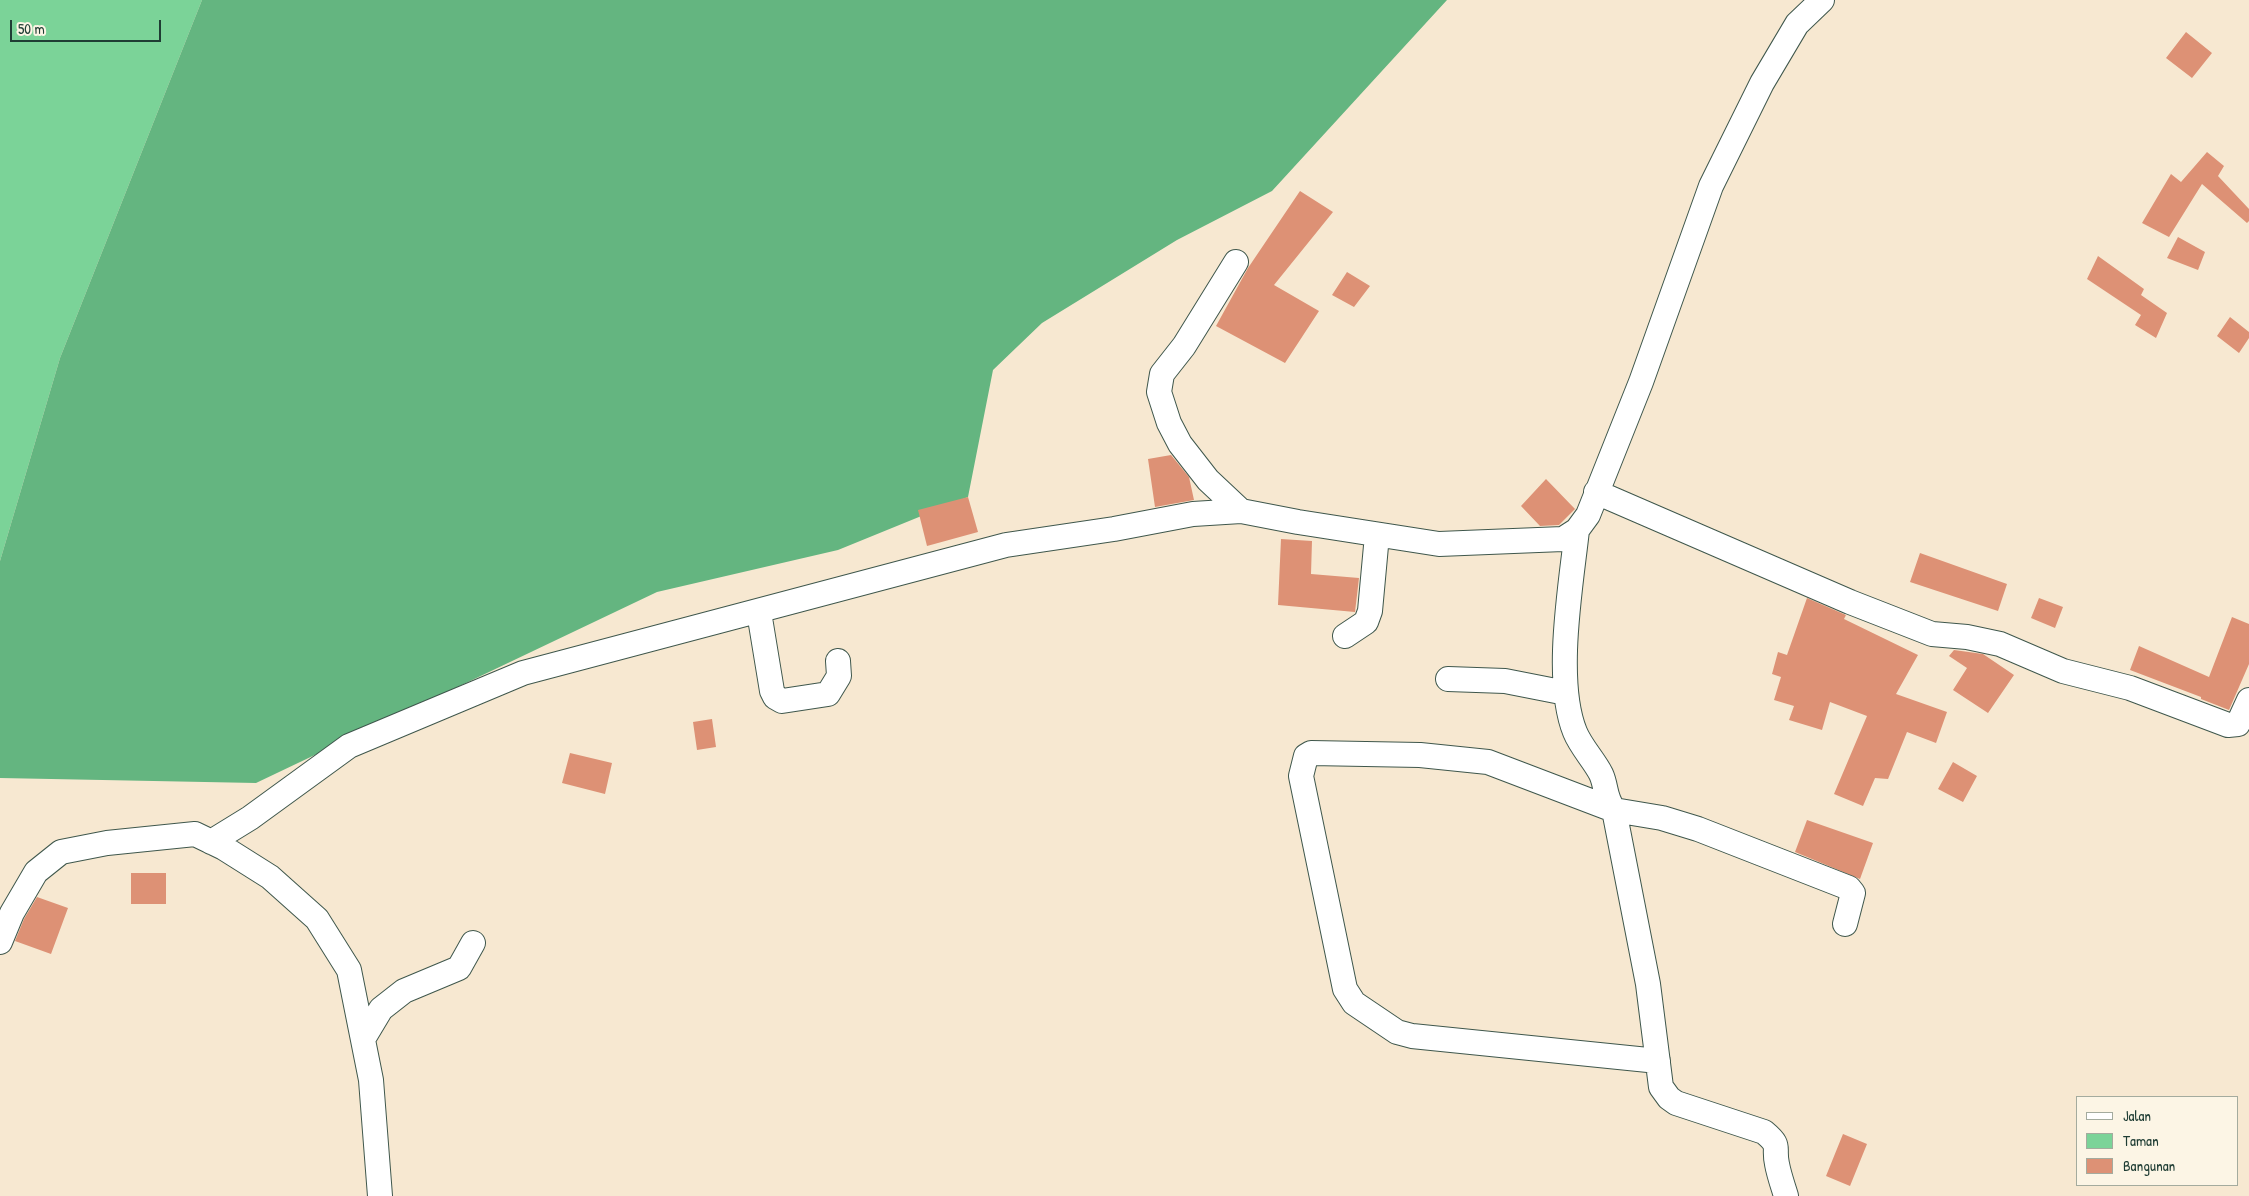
<!DOCTYPE html>
<html>
<head>
<meta charset="utf-8">
<style>
	body { margin:0 }
	#map { position:relative; width:2249px; height:1196px; overflow:hidden; background:#f7e8d1; font-family:"Patrick Hand",sans-serif }
	canvas { display:block }
	.legend { position:absolute; left:2076px; top:1096px; width:162px; height:90px; box-sizing:border-box; background:#fcf5e5; border:1px solid #a4ab9e; margin:0; padding:6px 9px; list-style:none; font-size:15px; color:#1f3d34 }
	.legend li { display:flex; align-items:center; gap:10px; height:25px }
	.legend b { width:25px; border:1px solid #a4ab9e }
	.scale { position:absolute; left:10px; top:20px; width:151px; height:22px; box-sizing:border-box; border:2px solid #1f3d34; border-top:0; padding-left:6px; font-size:15px; line-height:18px; white-space:nowrap; color:#1f3d34; -webkit-text-stroke:4px #fcf5e5; paint-order:stroke }
</style>
</head>
<body>
<div id="map">
<canvas width="2249" height="1196"></canvas>
<ul class="legend">
<li><b style="height:6px;background:#fff"></b>Jalan</li>
<li><b style="height:14px;background:#7bd398"></b>Taman</li>
<li><b style="height:14px;background:#dd9175"></b>Bangunan</li>
</ul>
<div class="scale">50 m</div>
</div>
<script>
const g = document.querySelector('canvas').getContext('2d');
g.lineJoin = 'round';
function paint(path, color) {
  g.fillStyle = color;
  g.fill(path, 'evenodd');
}
function trace(path, color, width, dash) {
  g.strokeStyle = color;
  g.lineWidth = width;
  g.lineCap = dash ? 'butt' : 'round';
  g.setLineDash(dash || []);
  g.stroke(path);
}
const green = new Path2D(`
	M0 0H202L60 358 0 561Z`);
const forest = new Path2D(`
	M202 0H1447L1272 191 1177 240 1042 323 993 370 968 497 838 550 657 592 256 783 0 778V561L60 358Z`);
const building = new Path2D(`
	M2186 32 2212 53 2192 78 2166 58Z
	M2207 152 2224 166 2218 176 2249 209V221L2247 223 2202 184 2169 237 2142 223 2171 174 2181 182Z
	M1300 191 1333 212 1274 285 1319 311 1285 363 1216 326 1248 268Z
	M2178 237 2205 252 2198 270 2167 258Z
	M2098 256 2144 289 2141 295 2167 313 2156 338 2135 325 2141 315 2087 279Z
	M1347 272 1370 286 1354 307 1332 295Z
	M2230 317 2249 332V338L2239 353 2217 336Z
	M1171 455 1189 477 1194 500 1155 507 1148 459Z
	M1546 479 1575 509 1559 525 1540 526 1521 506Z
	M968 497 978 532 927 546 918 510Z
	M1281 539 1312 541 1311 574 1359 578 1355 612 1278 605Z
	M1920 553 2007 584 1998 611 1910 582Z
	M1807 598 1846 615 1844 619 1918 655 1896 694 1947 712 1936 743 1907 732 1888 779 1875 778 1863 806 1834 794 1867 716 1830 702 1822 730 1789 720 1794 706 1774 700 1781 677 1772 674 1778 652 1787 655Z
	M2039 598 2063 607 2055 628 2031 618Z
	M2232 617 2249 624V664L2229 710 2201 699V697L2130 670 2139 646 2209 677Z
	M1954 650 1983 654 2014 675 1988 713 1953 690 1967 668 1949 656Z
	M712 719 716 747 697 750 693 722Z
	M570 753 612 763 605 794 562 783Z
	M1953 762 1977 776 1963 802 1938 789Z
	M1807 820 1873 843 1860 879 1795 852Z
	M131 873H166V904H131Z
	M37 897 68 908 51 954 15 941 24 919Z
	M1843 1134 1867 1144 1850 1186 1826 1176Z`);
const street = new Path2D(`
	M1236 262 1184 346 1162 374 1159 392 1169 423 1180 444 1208 480 1241 511
	M1596 492 1850 602 1932 634 1967 637 2000 644 2063 671 2130 688 2228 725 2238 724 2249 700
	M1577 530C1571 585 1554 680 1575 732 1581 747 1594 760 1601 774 1607 787 1604 797 1614 810L1648 984 1661 1087 1669 1098 1676 1103 1764 1132C1782 1147 1773 1146 1777 1164 1779 1175 1783 1186 1786 1196
	M759 612 772 691 775 697 782 701 828 694 839 676 838 661
	M1345 636 1366 622 1370 611 1377 535
	M1448 679 1505 681 1566 693
	M211 842 250 818 349 746 523 673 1006 545 1114 529 1193 514 1241 511 1298 522 1439 544 1563 539 1577 530 1588 515 1641 382 1711 186 1762 83 1797 24 1822 0
	M0 942 12 913 36 872 61 852 107 843 195 834 224 848 270 877 317 919 349 970 371 1080 380 1196
	M363 1039 381 1009 404 991 459 968 473 943
	M1658 1061 1412 1036 1397 1032 1354 1003 1345 989 1301 776 1306 756 1311 753 1420 755 1488 762 1614 810 1662 818 1698 829 1849 888 1853 893 1845 924`);
paint(green, '#7bd398');
paint(forest, '#64b580');
paint(building, '#dd9175');
trace(street, '#3f574c', 26);
trace(street, '#fff', 24);
</script>
</body>
</html>
